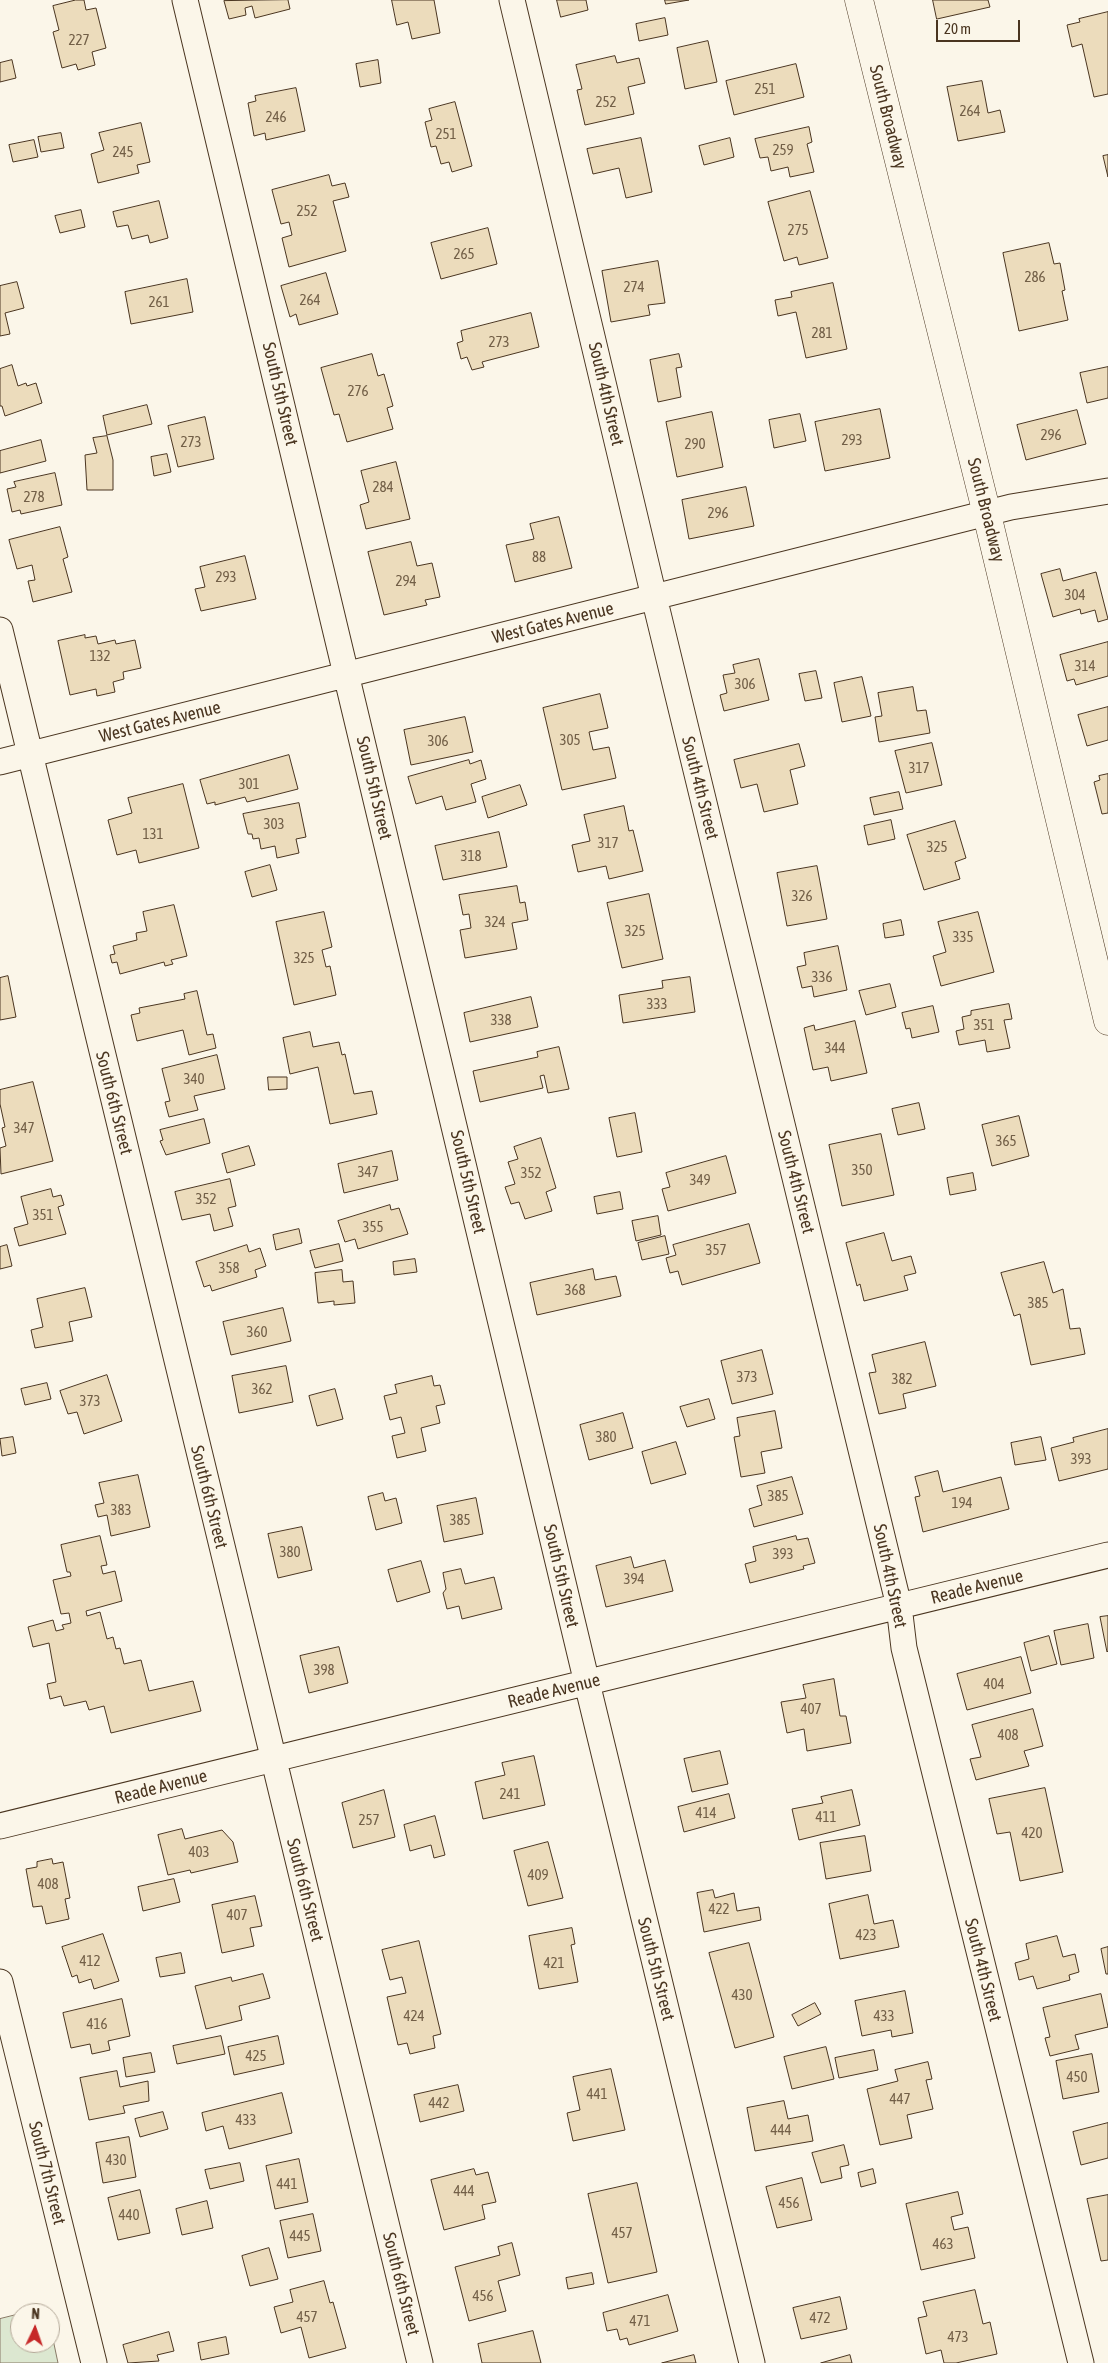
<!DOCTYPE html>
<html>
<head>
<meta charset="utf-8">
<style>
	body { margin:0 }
	#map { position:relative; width:1108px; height:2363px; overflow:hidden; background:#fbf6e9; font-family:"Asap Condensed",sans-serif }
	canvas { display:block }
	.north { position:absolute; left:10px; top:2303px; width:50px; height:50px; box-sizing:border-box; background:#fbf6e9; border:1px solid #b4a999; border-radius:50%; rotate:3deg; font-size:14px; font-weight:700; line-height:20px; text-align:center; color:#4a3520 }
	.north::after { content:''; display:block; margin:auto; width:18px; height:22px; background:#c62828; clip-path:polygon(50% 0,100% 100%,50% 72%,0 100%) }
	.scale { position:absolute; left:936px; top:20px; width:84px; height:22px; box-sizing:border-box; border:2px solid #4a3520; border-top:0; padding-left:6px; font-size:15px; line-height:18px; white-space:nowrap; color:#4a3520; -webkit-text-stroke:4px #fbf6e9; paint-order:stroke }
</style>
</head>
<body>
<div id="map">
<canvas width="1108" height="2363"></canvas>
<div class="north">N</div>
<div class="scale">20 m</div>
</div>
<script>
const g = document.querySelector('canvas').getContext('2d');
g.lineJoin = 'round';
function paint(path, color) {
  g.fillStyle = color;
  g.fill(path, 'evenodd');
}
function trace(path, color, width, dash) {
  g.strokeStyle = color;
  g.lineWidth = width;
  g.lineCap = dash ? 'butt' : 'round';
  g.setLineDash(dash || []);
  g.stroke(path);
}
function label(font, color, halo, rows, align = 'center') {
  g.font = font + ' "Asap Condensed",sans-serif';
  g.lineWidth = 4;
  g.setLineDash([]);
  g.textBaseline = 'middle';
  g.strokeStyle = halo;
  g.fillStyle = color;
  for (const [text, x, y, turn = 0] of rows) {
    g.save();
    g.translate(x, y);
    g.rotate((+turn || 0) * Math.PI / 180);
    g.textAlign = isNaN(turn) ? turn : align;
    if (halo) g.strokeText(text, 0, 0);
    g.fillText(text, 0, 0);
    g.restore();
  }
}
const green = new Path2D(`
	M20 2314V2343H50V2325L58 2363H0V2319Z`);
const building = new Path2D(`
	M76 0H84L86 10 96 8 106 48 92 52 95 65 78 70 76 64 62 68 53 32 59 30 53 6Z
	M288 0 290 9 255 18 252 6 245 8 246 15 229 19 224 1Z
	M392 0H434L440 33 412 39 408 22 397 25Z
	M557 0H586L588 10 561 17Z
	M665 0H689L666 4Z
	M933 0H988L990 7 937 19Z
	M1108 12V94L1094 97 1082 44 1072 47 1067 25 1080 22 1079 19Z
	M665 18 668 35 639 41 636 24Z
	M708 41 717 82 685 89 677 48Z
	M615 56 617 63 639 58 645 83 628 87 634 114 585 125 577 90 582 89 576 65Z
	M12 60 16 78 0 82V63Z
	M378 60 381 83 360 87 356 64Z
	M796 64 804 97 734 115 726 81Z
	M982 81 988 113 1000 110 1005 132 958 141 947 87Z
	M296 88 305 131 266 140 265 133 254 136 248 103 256 101 255 96Z
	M455 102 472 166 452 172 449 162 441 164 436 146 431 147 425 122 432 120 429 109Z
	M141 123 150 162 137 165 139 173 98 183 91 154 104 150 99 133Z
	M809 127 812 142 807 144 814 172 790 177 788 167 771 171 768 157 760 158 755 139Z
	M61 133 64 148 41 152 38 137Z
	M641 138 652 192 626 198 619 168 593 174 587 149Z
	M730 138 734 157 704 165 699 146Z
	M34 140 38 157 13 162 9 145Z
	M1108 155V177L1103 156Z
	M329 175 332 186 345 183 349 197 333 201 346 251 289 267 282 238 292 235 289 222 281 224 272 190Z
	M810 191 828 258 799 265 797 257 784 261 768 202Z
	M159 201 168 238 150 243 148 235 132 239 128 225 117 227 113 212Z
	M81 210 85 227 60 233 55 216Z
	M488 228 497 264 441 279 431 243Z
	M1049 243 1054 264 1060 263 1065 290 1062 291 1068 320 1019 331 1003 253Z
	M658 261 665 303 648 305 650 315 611 322 602 271Z
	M326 273 338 314 299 325 296 314 290 317 281 286Z
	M187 279 193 312 131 324 125 292Z
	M17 282 24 308 5 313 10 334 0 336V286Z
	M833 283 847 349 806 358 796 312 778 316 775 300 792 297 791 292Z
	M531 313 539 347 482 362 484 367 472 370 467 357 461 359 457 343 463 341 461 331Z
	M372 354 378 376 384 374 393 406 387 408 393 429 347 442 339 414 334 415 321 368Z
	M679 354 682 367 676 368 681 397 658 402 650 360Z
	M12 365 18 386 26 383 27 386 36 383 42 403 5 416 2 406H0V369Z
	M1108 367V398L1087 403 1080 373Z
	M147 405 152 424 107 435 103 416Z
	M880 409 890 458 825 471 815 422Z
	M1077 410 1086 444 1026 460 1017 425Z
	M712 412 723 467 677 477 666 422Z
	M800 414 806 441 774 448 769 420Z
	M205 417 214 459 178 467 168 426Z
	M107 436 113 460V490H87L85 455 97 453 93 438Z
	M41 440 46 461 0 473V451Z
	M167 454 171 472 154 476 151 457Z
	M396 462 410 519 366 529 360 505 369 502 361 471Z
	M55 473 62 505 21 514 20 510 12 512 7 489 16 487 14 482Z
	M746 487 754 526 689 539 682 500Z
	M559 517 572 568 515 582 506 545 534 539 530 524Z
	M60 527 68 557 63 559 72 592 33 602 28 581 35 580 32 565 17 569 9 540Z
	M411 542 417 566 432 563 440 597 425 600 427 605 384 615 368 552Z
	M245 556 256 599 201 611 195 589 205 587 200 567Z
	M1060 569 1063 581 1096 572 1108 619 1098 622 1095 610 1081 614 1080 609 1053 617 1041 574Z
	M85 635V638L96 636 98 644 115 640 116 644 135 640 141 668 123 672 124 679 113 682 115 692 97 696 96 689 70 695 58 641Z
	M1108 642V676L1076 685 1074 679 1067 681 1060 655Z
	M759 659 769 700 724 711 720 695 727 693 723 675 735 673 733 665Z
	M816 671 822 698 805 701 799 674Z
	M862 677 871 716 842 722 834 683Z
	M913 687 917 711 926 710 930 733 879 742 875 717 882 716 878 693Z
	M600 694 608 728 589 732 593 750 609 747 616 778 562 790 543 708Z
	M1108 707V740L1087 746 1078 715Z
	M465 717 473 752 411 765 404 730Z
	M932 743 942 785 906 793 895 751Z
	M799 744 805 766 790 770 798 804 764 812 757 784 741 788 734 760Z
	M289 755 298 789 247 802 245 797 215 805V802L207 804 200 780Z
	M469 760 470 764 481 760 486 779 471 784 476 802 446 810 442 796 416 804 408 777Z
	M1108 774V813L1102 814 1094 782 1100 780 1099 776Z
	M183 784 199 848 139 863 136 850 117 855 108 820 132 813 128 798Z
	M520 785 527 805 488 818 482 797Z
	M899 792 903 809 874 815 870 798Z
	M299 803 306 837 296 839 299 853 277 858 275 846 261 849 259 838 253 839 252 834H248L243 814Z
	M624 806 629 831 633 830 643 871 609 879 606 866 578 872 572 845 590 841 584 815Z
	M891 820 895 839 868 845 864 826Z
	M955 821 966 858 955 862 960 879 924 890 907 835Z
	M499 832 507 867 443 880 435 846Z
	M270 865 277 890 252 897 245 872Z
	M817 866 827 919 787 926 777 873Z
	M517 886 520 903 525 902 528 920 512 923 517 949 465 958 460 930 471 928 469 914 463 915 459 895Z
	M649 894 663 959 622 968 607 903Z
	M174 905 187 956 171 960 173 964 165 966 164 962 120 974 117 962 112 963 110 955 115 954 113 946 137 940 136 933 147 931 143 912Z
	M324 912 332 947 322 950 326 967 330 966 336 995 294 1005 276 922Z
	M978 912 994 972 941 986 933 956 946 952 938 922Z
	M901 920 904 935 885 938 883 924Z
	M838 946 847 990 814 997 812 986 802 988 797 967 806 965 804 953Z
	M8 976 16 1017 0 1020V978Z
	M690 977 695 1012 623 1023 619 995 663 988 662 981Z
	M890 984 896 1007 866 1015 859 991Z
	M197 991 207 1035 213 1034 216 1048 189 1055 183 1030 137 1041 131 1015 140 1013 139 1008 185 999 184 994Z
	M531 997 538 1027 470 1042 464 1013Z
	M1009 1004 1012 1019 1004 1020 1010 1048 987 1052 985 1040 959 1045 956 1031 964 1029 962 1017 971 1015V1011Z
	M933 1006 939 1032 912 1038 910 1028 906 1029 902 1013Z
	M855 1021 867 1073 831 1081 828 1067 813 1070 804 1028 814 1025 815 1030Z
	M310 1032 313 1047 339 1042 342 1055 345 1054 354 1094 372 1091 377 1114 330 1124 318 1067 290 1074 283 1038Z
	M559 1047 569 1089 548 1093 544 1075 540 1076 543 1088 480 1102 473 1071 538 1057 537 1052Z
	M217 1055 225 1089 194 1096 198 1110 169 1117 165 1102 170 1101 162 1069Z
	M268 1077H287V1089L269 1090Z
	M33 1082 53 1161 1 1174 0 1148 6 1146 2 1128 5 1127 0 1104V1090Z
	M919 1103 925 1129 898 1135 892 1109Z
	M635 1113 642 1152 617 1157 609 1118Z
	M1019 1116 1029 1156 992 1166 982 1125Z
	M204 1119 210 1143 166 1155 160 1141 163 1140 160 1130Z
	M881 1134 894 1195 842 1206 829 1145Z
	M541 1138 556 1188 546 1192 552 1211 525 1219 519 1202 511 1204 505 1187 515 1184 508 1162 518 1159 514 1147Z
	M249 1146 255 1165 227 1173 222 1154Z
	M392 1151 398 1180 344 1193 338 1164Z
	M726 1156 736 1193 668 1211 662 1189 670 1187 666 1173Z
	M973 1173 976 1190 950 1195 947 1178Z
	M230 1179 236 1206 228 1208 233 1226 214 1231 210 1214 182 1220 175 1192Z
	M51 1189 53 1197 61 1195 64 1205 58 1207 66 1234 19 1246 14 1228 28 1224 21 1197Z
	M620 1192 623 1209 597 1214 594 1197Z
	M390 1205 391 1210 399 1208 408 1234 358 1249 355 1239 345 1242 338 1221Z
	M658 1216 661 1235 636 1241 632 1221Z
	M749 1224 760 1263 682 1285 678 1271 670 1273 666 1258 676 1255 673 1245Z
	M299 1229 302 1243 276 1250 273 1235Z
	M884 1233 892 1261 911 1256 916 1273 904 1276 908 1290 864 1301 860 1284 857 1286 846 1243Z
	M665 1236 669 1254 642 1260 638 1243Z
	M339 1244 343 1261 315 1268 310 1251Z
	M7 1245 12 1266 0 1269V1247Z
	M247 1245 249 1252 260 1248 266 1266 255 1270 257 1277 212 1291 210 1285 204 1287 196 1262Z
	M415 1259 417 1272 394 1275 393 1262Z
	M1044 1262 1053 1293 1063 1289 1070 1329 1080 1328 1085 1354 1031 1365 1020 1314 1014 1316 1001 1273Z
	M593 1269 595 1280 616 1276 621 1296 537 1315 530 1283Z
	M342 1270 343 1282 353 1281 355 1303 334 1305V1301L318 1303 315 1273Z
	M85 1288 92 1317 69 1322 73 1341 35 1348 31 1330 43 1327 37 1299Z
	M283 1308 291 1341 231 1355 223 1322Z
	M925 1342 936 1386 903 1394 906 1408 879 1414 869 1373 876 1372 872 1355Z
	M762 1350 773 1394 732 1404 721 1361Z
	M286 1366 293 1402 239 1413 232 1376Z
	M107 1375 122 1421 84 1434 77 1412 68 1414 60 1391Z
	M432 1376 434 1386 440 1385 445 1404 436 1406 440 1423 421 1428 426 1451 397 1458 392 1436 405 1433 401 1417 390 1420 384 1396 397 1393 395 1385Z
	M47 1383 51 1399 25 1405 21 1389Z
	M335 1389 343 1419 317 1426 309 1396Z
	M709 1399 715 1419 687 1427 680 1407Z
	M775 1411 782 1448 761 1452 765 1473 741 1477 734 1437 740 1436 737 1418Z
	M623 1413 633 1448 589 1460 580 1425Z
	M1108 1429V1469L1059 1481 1051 1448 1074 1442 1073 1438Z
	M13 1437 16 1453 2 1456 0 1439Z
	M1041 1437 1046 1460 1015 1465 1011 1443Z
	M676 1442 686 1474 651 1484 642 1452Z
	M938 1471 943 1492 1001 1477 1009 1509 923 1532 915 1497 920 1496 915 1477Z
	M138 1475 150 1527 111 1536 107 1515 98 1517 95 1505 104 1503 99 1483Z
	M792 1477 803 1514 754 1527 749 1509 762 1505 757 1486Z
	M383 1493 385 1501 396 1498 402 1523 376 1530 368 1497Z
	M476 1498 483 1534 444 1542 437 1506Z
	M302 1527 312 1570 278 1578 268 1534Z
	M100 1536 107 1565 101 1566 103 1574 115 1571 122 1601 86 1611 87 1616 100 1612 107 1639 113 1637 116 1649 120 1648 124 1664 141 1660 149 1691 193 1681 201 1711 111 1733 104 1706 89 1710 86 1701 64 1706 61 1696 50 1699 47 1684 56 1682 49 1643 33 1647 28 1627 53 1620 56 1631 64 1629 62 1625 71 1623 69 1613 61 1614 53 1580 71 1576 70 1572H67L61 1545Z
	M796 1536 797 1540 808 1538 815 1563 803 1566 804 1569 750 1583 745 1564 756 1561 753 1547Z
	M631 1557 634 1568 665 1560 673 1591 606 1607 596 1566Z
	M421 1561 430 1592 397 1602 388 1570Z
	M461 1569 465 1584 494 1577 502 1609 462 1619 459 1606 447 1609 443 1593 446 1589 443 1573Z
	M1108 1616V1651L1107 1652 1100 1617Z
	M1088 1624 1094 1658 1061 1665 1054 1631Z
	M1049 1636 1057 1664 1031 1671 1024 1643Z
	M339 1647 348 1683 309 1693 300 1656Z
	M1021 1657 1031 1693 967 1710 957 1674Z
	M834 1679 840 1716H846L851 1743 807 1751 804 1729 787 1733 781 1702 806 1698 803 1685Z
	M1033 1709 1043 1746 1024 1751 1029 1766 976 1780 970 1759 981 1757 972 1725Z
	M720 1751 728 1784 692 1792 684 1759Z
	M534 1756 545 1805 483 1819 475 1782 505 1775 502 1763Z
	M1045 1788 1063 1872 1020 1881 1010 1832 997 1834 989 1799Z
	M384 1790 395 1837 353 1848 342 1803Z
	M852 1790 860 1825 799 1840 792 1809 823 1803 821 1797Z
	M729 1794 735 1818 684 1832 678 1807Z
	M435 1816 445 1855 434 1858 431 1845 410 1851 404 1825Z
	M182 1829 185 1839 222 1830 233 1842 238 1862 191 1873 190 1870 168 1875 158 1835Z
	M865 1836 871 1871 826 1879 820 1843Z
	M548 1842 563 1898 528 1906 514 1851Z
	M52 1859 53 1864 63 1862 70 1898 65 1899 69 1919 46 1924 42 1906 33 1907 26 1869 37 1867V1862Z
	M174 1879 180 1902 143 1911 138 1887Z
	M713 1890 715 1898 734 1893 737 1911 759 1907 761 1920 704 1932 697 1893Z
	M868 1895 874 1924 893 1920 899 1947 840 1959 829 1904Z
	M255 1896 262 1926 250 1928 254 1946 222 1953 212 1905Z
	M572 1928 575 1944 571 1945 578 1982 539 1989 529 1936Z
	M103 1934 119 1981 94 1989 91 1979 79 1983 77 1975 72 1977 62 1947Z
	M1057 1936 1063 1957 1075 1954 1079 1972 1069 1975 1070 1980 1037 1989 1033 1976 1019 1980 1015 1963 1029 1959 1026 1944Z
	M419 1941 441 2034 433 2036 435 2048 410 2054 407 2043 398 2045 387 1997 406 1993 402 1977 390 1980 382 1950Z
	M749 1943 774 2037 735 2048 709 1953Z
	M1108 1947V1974H1106L1101 1949Z
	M181 1953 185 1973 160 1977 156 1958Z
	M263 1974 270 1998 239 2006 242 2020 206 2029 195 1986 231 1977 232 1981Z
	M905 1991 913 2033 892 2037 891 2030 862 2036 855 2001Z
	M1101 1994 1108 2027 1075 2035 1079 2049 1050 2056 1045 2038 1050 2037 1043 2008Z
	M122 1999 130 2036 108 2041 110 2050 92 2054 90 2044 71 2048 63 2013Z
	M815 2003 821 2014 798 2026 792 2015Z
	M221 2036 225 2054 177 2064 173 2046Z
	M278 2036 284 2064 234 2075 228 2047Z
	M826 2047 834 2079 792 2089 784 2057Z
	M874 2050 878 2070 839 2078 835 2058Z
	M151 2053 155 2072 126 2077 123 2058Z
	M1092 2054 1099 2092 1063 2099 1056 2061Z
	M928 2062 932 2079 926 2080 933 2109 907 2115 912 2138 880 2145 867 2089 898 2081 895 2070Z
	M611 2069 625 2130 573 2141 567 2113 580 2110 573 2077Z
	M117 2071 120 2087 148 2081 149 2101 123 2106 125 2113 89 2120 80 2078Z
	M458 2085 464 2111 420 2122 414 2095Z
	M282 2093 292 2133 229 2149 223 2126 206 2131 202 2113Z
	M784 2101 788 2119 808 2115 813 2141 755 2151 747 2108Z
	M163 2112 168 2129 140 2137 135 2119Z
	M1108 2123V2158L1081 2165 1073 2132Z
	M129 2137 136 2177 103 2183 96 2143Z
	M844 2145 849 2165 840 2167 842 2178 821 2183 812 2153Z
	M299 2159 308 2202 275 2209 266 2166Z
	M240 2163 244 2181 210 2189 205 2170Z
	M474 2169 476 2175 488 2172 496 2202 482 2205 485 2219 444 2230 431 2180Z
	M873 2169 876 2183 861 2187 858 2173Z
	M802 2178 812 2220 777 2228 766 2187Z
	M637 2183 657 2272 608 2283 588 2194Z
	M140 2190 150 2233 118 2240 108 2198Z
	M958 2192 963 2214 951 2217 954 2230 968 2227 975 2258 921 2270 906 2204Z
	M1108 2195V2260L1101 2261 1087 2199Z
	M207 2201 213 2228 182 2235 176 2209Z
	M313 2214 321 2251 288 2258 280 2221Z
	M512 2243 520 2275 498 2281 506 2311 469 2321 455 2267 500 2255 498 2247Z
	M269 2248 278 2279 250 2286 242 2256Z
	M592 2273 594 2284 568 2289 566 2278Z
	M324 2281 330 2303 333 2302 346 2348 309 2358 301 2327 281 2333 274 2307 293 2302 290 2290Z
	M975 2290 983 2324 990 2322 997 2354 956 2363H944L941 2350 926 2354 918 2318 927 2316 923 2302Z
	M668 2295 678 2331 629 2345 627 2338 620 2340 617 2329 607 2331 603 2313Z
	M840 2297 847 2329 801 2339 793 2308Z
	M533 2331 541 2363H482L478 2344Z
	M169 2332 174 2351 157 2355 159 2361 128 2363 123 2345Z
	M226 2337 229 2354 201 2360 198 2343Z
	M694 2355 696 2363H662Z
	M850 2355 852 2363H821Z`);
const minor = new Path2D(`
	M185 0 587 1683 752 2363
	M512 0 654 597 899 1606 904 1648 1081 2363
	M0 630 420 2363
	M0 762 1011 507 1108 491
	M0 1826 1108 1555
	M0 1982 94 2363`);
const tertiary = new Path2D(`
	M859 0 984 502 1108 1021`);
const numberNames = [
	["227",79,40],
	["251",765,89],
	["252",606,102],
	["264",970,111],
	["246",276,117],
	["251",446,134],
	["259",783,150],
	["245",123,152],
	["252",307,211],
	["275",798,230],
	["265",464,254],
	["286",1035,277],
	["274",634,287],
	["264",310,300],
	["261",159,302],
	["281",822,333],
	["273",499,342],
	["276",358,391],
	["296",1051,435],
	["293",852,440],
	["273",191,442],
	["290",695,444],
	["284",383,487],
	["278",34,497],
	["296",718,513],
	["88",539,557],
	["293",226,577],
	["294",406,581],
	["304",1075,595],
	["132",100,656],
	["314",1085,666],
	["306",745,684],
	["305",570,740],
	["306",438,741],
	["317",919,768],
	["301",249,784],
	["303",274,824],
	["131",153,834],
	["317",608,843],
	["325",937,847],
	["318",471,856],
	["326",802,896],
	["324",495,922],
	["325",635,931],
	["335",963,937],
	["325",304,958],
	["336",822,977],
	["333",657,1004],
	["338",501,1020],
	["351",984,1025],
	["344",835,1048],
	["340",194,1079],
	["347",24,1128],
	["365",1006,1141],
	["350",862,1170],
	["347",368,1172],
	["352",531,1173],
	["349",700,1180],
	["352",206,1199],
	["351",43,1215],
	["355",373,1227],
	["357",716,1250],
	["358",229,1268],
	["368",575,1290],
	["385",1038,1303],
	["360",257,1332],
	["373",747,1377],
	["382",902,1379],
	["362",262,1389],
	["373",90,1401],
	["380",606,1437],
	["393",1081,1459],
	["385",778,1496],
	["194",962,1503],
	["383",121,1510],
	["385",460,1520],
	["380",290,1552],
	["393",783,1554],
	["394",634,1579],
	["398",324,1670],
	["404",994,1684],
	["407",811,1709],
	["408",1008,1735],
	["241",510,1794],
	["414",706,1813],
	["411",826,1817],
	["257",369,1820],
	["420",1032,1833],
	["403",199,1852],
	["409",538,1875],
	["408",48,1884],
	["422",719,1909],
	["407",237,1915],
	["423",866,1935],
	["412",90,1961],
	["421",554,1963],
	["430",742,1995],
	["424",414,2016],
	["433",884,2016],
	["416",97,2024],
	["425",256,2056],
	["450",1077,2077],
	["441",597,2094],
	["447",900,2099],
	["442",439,2103],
	["433",246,2120],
	["444",781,2130],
	["430",116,2160],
	["441",287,2184],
	["444",464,2191],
	["456",789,2203],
	["440",129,2215],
	["457",622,2233],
	["445",300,2236],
	["463",943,2244],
	["456",483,2296],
	["457",307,2317],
	["472",820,2318],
	["471",640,2321],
	["473",958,2337]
];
const streetNames = [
	["South Broadway",888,117,76],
	["South 5th Street",280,394,77],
	["South 4th Street",606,394,77],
	["South Broadway",986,510,76],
	["West Gates Avenue",553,623,-14],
	["West Gates Avenue",160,722,-14],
	["South 5th Street",374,788,77],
	["South 4th Street",700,788,76],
	["South 6th Street",114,1103,76],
	["South 5th Street",468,1182,77],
	["South 4th Street",796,1182,76],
	["South 6th Street",209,1497,76],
	["South 5th Street",561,1576,77],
	["South 4th Street",890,1576,78],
	["Reade Avenue",977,1587,-14],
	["Reade Avenue",554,1691,-14],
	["Reade Avenue",161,1787,-14],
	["South 6th Street",305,1890,76],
	["South 5th Street",656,1969,76],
	["South 4th Street",983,1970,76],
	["South 7th Street",47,2173,76],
	["South 6th Street",401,2284,76]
];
paint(green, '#dce7d0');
trace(green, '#887966', 1);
paint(building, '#ecdcbc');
trace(building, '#4a3520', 1);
trace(minor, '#4a3520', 27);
trace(tertiary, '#4a3520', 29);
trace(minor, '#fbf6e9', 25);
trace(tertiary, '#fbf6e9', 28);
label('15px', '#725f47', null, numberNames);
label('18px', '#4a3520', '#fbf6e9', streetNames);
</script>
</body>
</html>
